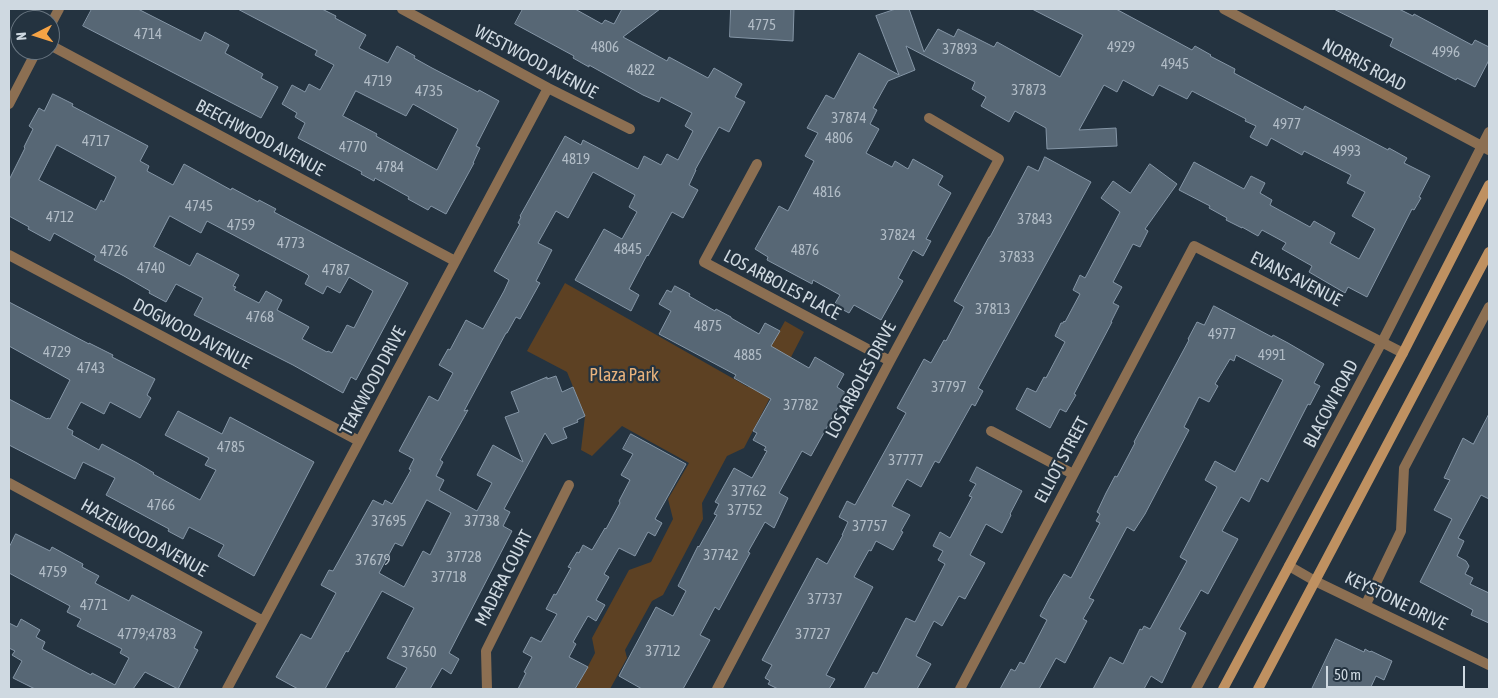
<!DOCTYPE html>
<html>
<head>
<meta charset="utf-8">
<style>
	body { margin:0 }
	#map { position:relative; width:1498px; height:698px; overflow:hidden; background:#243340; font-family:"Asap Condensed",sans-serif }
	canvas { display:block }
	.frame { position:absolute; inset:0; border:10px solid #cfd9e1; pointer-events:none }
	.north { position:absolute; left:10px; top:10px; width:50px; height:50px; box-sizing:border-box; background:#243340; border:1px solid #687580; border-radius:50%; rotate:265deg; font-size:14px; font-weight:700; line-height:20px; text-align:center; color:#cfd9e1 }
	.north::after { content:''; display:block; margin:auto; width:18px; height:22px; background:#f5a345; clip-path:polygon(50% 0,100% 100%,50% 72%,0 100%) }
	.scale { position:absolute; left:1326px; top:666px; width:139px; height:22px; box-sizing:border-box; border:2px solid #cfd9e1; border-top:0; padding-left:6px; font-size:15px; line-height:18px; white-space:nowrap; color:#cfd9e1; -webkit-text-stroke:4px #243340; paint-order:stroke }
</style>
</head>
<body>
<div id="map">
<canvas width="1498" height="698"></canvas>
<div class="frame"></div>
<div class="north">N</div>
<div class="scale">50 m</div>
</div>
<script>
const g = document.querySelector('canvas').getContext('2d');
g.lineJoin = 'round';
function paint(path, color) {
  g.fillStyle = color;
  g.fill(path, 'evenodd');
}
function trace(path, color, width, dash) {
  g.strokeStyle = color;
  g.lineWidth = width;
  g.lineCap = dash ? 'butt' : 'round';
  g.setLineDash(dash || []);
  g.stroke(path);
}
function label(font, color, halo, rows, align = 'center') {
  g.font = font + ' "Asap Condensed",sans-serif';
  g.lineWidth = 4.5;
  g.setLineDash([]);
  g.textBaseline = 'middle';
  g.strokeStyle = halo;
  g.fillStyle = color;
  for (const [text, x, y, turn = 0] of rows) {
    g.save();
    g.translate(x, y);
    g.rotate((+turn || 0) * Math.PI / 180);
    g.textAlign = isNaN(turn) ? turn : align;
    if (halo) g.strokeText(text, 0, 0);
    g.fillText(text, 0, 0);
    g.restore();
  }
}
const green = new Path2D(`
	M565 283 748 387 785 321 804 332 744 448 727 456 702 503 703 519 663 595 652 601 625 650 627 658 610 689H576L595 653 592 638 629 570 651 562 673 519 668 499 689 463 622 426 592 456 581 450 585 416 567 372 527 351Z`);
const building = new Path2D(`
	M92 9H138L201 41 205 32 229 45 225 53 263 74 261 78 278 87 261 118 83 26Z
	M238 9H322L336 16 335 18 366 35 359 48 388 63 397 46 415 56 414 58 432 68 478 92 479 90 499 101 476 146 480 148 473 163H474L446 214 431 206 428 210 408 199 409 197 375 178 374 181 361 174 362 172 298 138 305 123 295 117 297 113 282 104 292 85 305 92 309 84 320 90 334 65 315 55 317 51ZM356 91 406 116 413 104 458 129 437 170 376 136 377 134 343 116Z
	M523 9H575L602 24 605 20 614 24 622 9H660L623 37 667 61 669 57 708 78 714 68 742 84 735 97 745 102 729 132 719 127 695 170H696L689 185 698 190 683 218 672 212 648 256 647 255 629 289 639 295 631 311 575 280 604 229 622 239 637 212 629 207 635 195 593 172 568 218 556 211 538 243 552 250 536 281 540 283 520 319 516 317 507 333H506L464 411 468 410 440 460 443 462 436 476 444 480 439 490 477 511 492 483 477 475 493 445 523 462 505 417 519 412 511 392 547 377V379L556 376 562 392 573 387 585 416 577 420 578 422 563 428 567 438 552 444 545 433 504 509 510 512 503 526 512 531 449 653 459 659 451 674 442 668 430 689H395L407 668 387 658 414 608 382 591 348 652 346 651 325 689H298L276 677 301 634 311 639 336 593 321 585 329 570 333 571 373 500 383 505 385 500 392 504 411 470 409 469 414 459 399 451 429 396 438 401 453 373 439 365 448 349 450 350 466 320 483 329 504 291 509 280 494 271 520 224 518 223 521 217 520 216 565 136 581 145 583 140 638 169 644 156 661 165 667 154 678 160 693 131 685 126 692 113 661 97 659 102 643 95 589 65V67L573 58 574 56 515 24ZM427 500 451 513 430 555 423 551 404 587 379 573 395 543 402 546Z
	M731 9H794L793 41 730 37Z
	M896 9H909L924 52 938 29 954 37 958 29 994 47 997 42 1060 77 1083 35 1032 9H1116L1192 50 1195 46 1211 55 1210 56 1235 69 1234 73 1303 110 1305 106 1388 150 1389 148 1407 158 1404 163 1430 176 1419 197 1421 198 1414 210 1412 209 1367 297 1348 287 1345 293 1309 272 1312 266 1282 249 1286 243 1262 230 1258 236 1242 227V228L1226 220 1227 218 1209 208 1210 206 1179 190 1194 162 1244 189 1251 176 1265 183 1260 193 1272 200 1270 205 1310 227 1314 221 1335 233 1330 243 1359 259 1375 229 1352 216 1365 192 1347 183 1351 175 1304 151 1302 155 1271 138 1267 146 1250 137 1256 126 1245 121 1246 119 1192 91 1187 99 1159 85 1153 96 1123 80 1117 92 1104 85 1079 130 1116 128 1117 146 1047 149 1046 128 1015 111 1009 122 981 106 986 97 972 89 975 82 906 46 915 70 888 81 873 108 877 110 870 124 879 129 866 153 892 167 895 161 908 169 913 159 943 176 938 185 951 193 926 239 931 241 923 256 913 250 898 278 903 281 881 320 854 305 849 313 834 305 840 295 813 280 812 284 767 260 768 257 755 249 779 206 788 211 814 161 805 156 818 133 807 128 826 95 834 99 859 53 899 75 876 16Z
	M1334 9H1399L1413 16 1414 14 1472 45 1475 40 1489 47V60L1475 87 1457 78 1456 80 1390 46 1393 39Z
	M53 94 73 104 72 106 148 146 140 161 149 166 147 171 173 185 184 164 231 190 232 188 258 202 259 200 276 209 274 212 408 283 356 380 351 377 343 393 293 365 194 315 203 298 176 284 166 302 149 293 150 291 124 276 94 260 96 256 54 233 50 241 28 229 29 227 9 216V180L25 148 24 147 33 129 29 126 39 108 44 111ZM57 145 116 177 104 202 101 200 96 210 39 180ZM170 216 201 233 207 221 307 274 309 276 305 284 323 294 327 286 340 293 349 277 373 291 354 328 347 325 332 353 328 351 327 352 302 339 309 327 277 310 282 300 266 291 259 303 234 290 236 287 233 286 239 275 197 253 190 266 154 247Z
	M1045 157 1091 182 978 388 983 391 975 406 972 404 939 463 935 461 921 487 907 479 892 506 910 515 901 531 903 532 893 550 876 541 871 551 869 550 854 577 873 587 826 675 835 679 829 689H778L768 684 770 681 765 678 772 665 762 660 817 558 827 564 843 535H842L848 522 839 517 847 501 855 505 906 413 897 408 924 359 931 363 944 340 946 341 964 307 954 301 989 237H990L1028 166 1038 171Z
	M1150 164 1177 184 1145 229 1148 231 1140 247 1133 244 1113 282 1122 287 1113 303 1119 306 1111 322H1112L1074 394 1076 395 1066 412 1060 409 1050 428 1016 409 1027 388 1036 392 1044 377 1046 378 1065 342 1055 336 1061 323H1063L1064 321 1065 322 1080 294 1073 290 1080 275 1085 278 1120 212 1101 198 1113 181 1130 193Z
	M675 286 690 294 689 296 715 311 716 309 731 317V318L759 334 765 323 780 331 771 346 809 368 815 357 844 374 837 387 846 393 811 456 802 451 779 493 788 498 774 528 765 522 748 552 750 553 719 610 715 607 700 635 710 640 683 689H642L619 676 656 607 673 616 686 591 678 586 698 546 699 547 717 515 714 514 719 504 715 502 734 468 752 478 767 451 764 450 766 447 753 440 757 433 753 431 771 399 734 378 736 375 659 334 671 311 659 304 667 290 671 292Z
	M9 302 89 344V343L113 355 112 357 155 379 147 395 151 398 140 418 110 402 104 414 81 402 67 428 73 431 72 435 99 450 102 444 137 463 154 473 153 474 200 500 216 470 205 465 209 458 165 435 178 411 222 434 230 417 314 462 254 576 218 556 224 545 189 527 183 539 168 531 169 529 106 495 115 478 83 462 75 479 9 445V399L47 419 48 418 50 419 70 380 9 346Z
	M1214 306 1272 337 1273 335 1288 343 1324 364 1314 383 1320 386 1310 405 1308 404 1268 482 1261 478 1249 502 1241 497 1222 531 1238 539 1208 594 1201 590 1179 629 1186 633 1162 683 1151 676 1144 689H1093L1110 657 1123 664 1140 629 1142 630 1144 626 1150 629 1187 561 1180 557 1217 487 1205 480 1215 461 1235 472 1283 380 1236 355 1234 361 1230 359 1215 384 1218 386 1209 402 1199 397 1184 427 1189 430 1145 514 1134 531 1127 527 1089 598 1094 600 1083 619 1087 621 1065 663 1056 658 1039 689H1000L1011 669 1015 671 1020 662 1024 664 1047 620 1040 616 1049 599 1064 574 1071 578 1100 523 1096 521 1100 514 1097 512 1106 493 1115 476 1117 477 1135 443 1134 442 1189 340 1188 339 1197 322 1204 325Z
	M1489 414V499L1481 495 1458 538 1464 541 1457 556 1466 561 1469 566 1465 574 1473 578 1470 584 1489 593V623L1471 615 1473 610 1420 582 1452 519 1434 510 1450 480 1444 478 1463 438 1473 444Z
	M631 434 686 464 655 519 662 523 655 536 648 532 635 556 619 548 604 574 609 577 596 600 605 605 596 621 588 616 573 642 576 644 569 657 588 667 575 689H518L526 673 524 672 532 657 523 652 531 637 541 642 557 614 546 609 554 594 556 595 571 568 568 567 577 552 579 553 583 545 592 550 605 528 606 529 620 503 619 501 630 480 621 475 633 454 623 449Z
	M977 467 1022 491 1010 514 1011 515 1002 533 986 524 970 555 985 563 965 599 959 596 942 626 934 621 916 656 931 664 917 689H864L873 672 877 674 906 618 915 622 945 564 938 560 943 551 933 546 940 532 950 538 972 497 969 496 976 484 970 481Z
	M16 534 50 551 52 547 83 564 82 567 99 576 95 583 129 601 132 595 202 632 194 648 198 650 178 689 145 672 133 689H35L13 678 22 661 12 655 15 651 9 648V623L17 627 21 619 40 630 36 637 45 642 42 649 91 675 92 673 115 685 129 658 120 653 122 649 77 626 81 619 67 612 70 606 9 573V548Z
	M1336 639 1364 652 1365 649 1370 652 1371 651 1392 661 1384 680 1376 676 1370 689H1312Z`);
const minor = new Path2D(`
	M402 9 548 88 630 129
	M1224 9 1489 150
	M50 26 59 9
	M50 45 455 261
	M9 104 37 50
	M757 164 704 262 890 361
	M9 255 359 441
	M991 431 1073 474
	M9 483 263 621
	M1289 566 1315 581 1489 665
	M1366 604 1401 531 1404 468 1489 307
	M227 689 548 88
	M487 689 486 651 569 485
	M717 689 890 361 999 159 929 118
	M960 689 1194 246 1403 353
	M1196 689 1382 342 1489 132`);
const secondary = new Path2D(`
	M1223 689 1403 353 1489 185
	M1258 689 1489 252`);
const numberNames = [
	["4775",762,25],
	["4714",148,34],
	["4806",605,47],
	["4929",1121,47],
	["37893",960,49],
	["4996",1446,52],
	["4945",1175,64],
	["4822",641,70],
	["4719",378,81],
	["37873",1029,90],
	["4735",429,91],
	["37874",849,118],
	["4977",1287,124],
	["4806",839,138],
	["4717",96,141],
	["4770",353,147],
	["4993",1347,151],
	["4819",576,159],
	["4784",390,167],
	["4816",827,192],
	["4745",199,206],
	["4712",60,217],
	["37843",1035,219],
	["4759",241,225],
	["37824",898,235],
	["4773",291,243],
	["4845",628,249],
	["4876",805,250],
	["4726",114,251],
	["37833",1017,257],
	["4740",151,268],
	["4787",336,270],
	["37813",993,309],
	["4768",260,317],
	["4875",708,326],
	["4977",1222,334],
	["4729",57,352],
	["4885",748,355],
	["4991",1272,355],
	["4743",91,368],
	["37797",949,387],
	["37782",801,405],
	["4785",231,447],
	["37777",906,460],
	["37762",749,491],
	["4766",161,505],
	["37752",745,510],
	["37695",389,521],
	["37738",482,521],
	["37757",870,526],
	["37742",721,555],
	["37728",464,557],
	["37679",373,560],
	["4759",53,572],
	["37718",449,577],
	["37737",825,599],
	["4771",94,605],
	["4779;4783",147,634],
	["37727",813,634],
	["37712",663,651],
	["37650",419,652]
];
const streetNames = [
	["WESTWOOD AVENUE",536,62,28],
	["NORRIS ROAD",1364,65,28],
	["BEECHWOOD AVENUE",260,138,28],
	["EVANS AVENUE",1296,279,27],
	["LOS ARBOLES PLACE",782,285,28],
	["DOGWOOD AVENUE",192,334,28],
	["LOS ARBOLES DRIVE",861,380,-62],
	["TEAKWOOD DRIVE",373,381,-62],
	["BLACOW ROAD",1331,404,-62],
	["ELLIOT STREET",1062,460,-62],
	["HAZELWOOD AVENUE",144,538,29],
	["MADERA COURT",504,578,-63],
	["KEYSTONE DRIVE",1396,601,26]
];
const parkNames = [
	["Plaza Park",624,375]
];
paint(green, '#5d4123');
paint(building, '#576775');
trace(building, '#8596a6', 1);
trace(minor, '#8c6f52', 10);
trace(secondary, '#bf9161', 10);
label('15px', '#b1bcc6', null, numberNames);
label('18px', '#cfd9e1', '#243340', streetNames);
label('18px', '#e8b27c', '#243340', parkNames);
</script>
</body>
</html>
